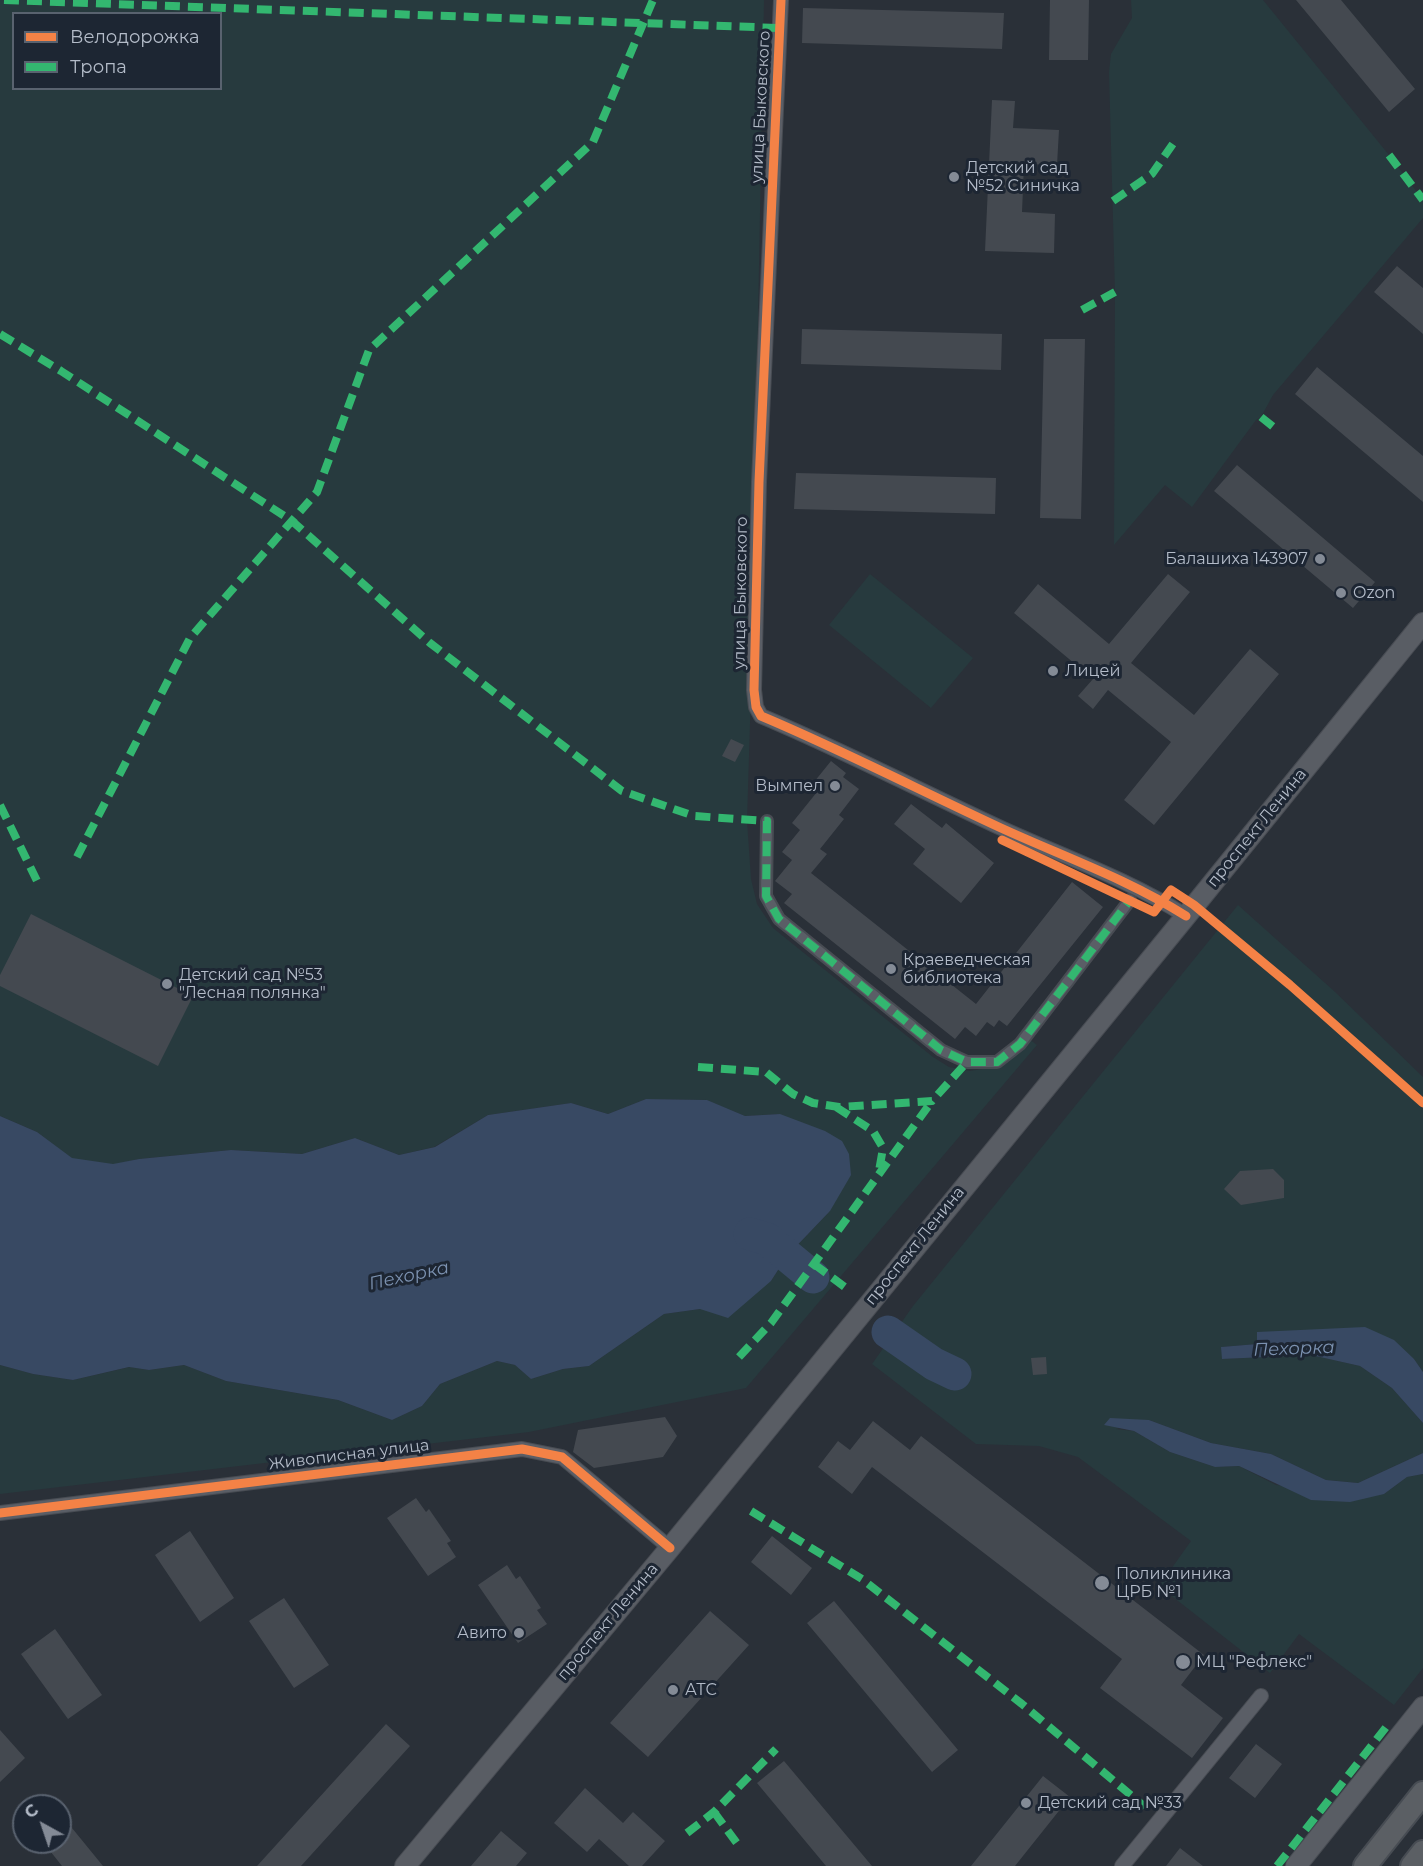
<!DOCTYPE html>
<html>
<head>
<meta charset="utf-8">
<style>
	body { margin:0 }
	#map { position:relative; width:1423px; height:1866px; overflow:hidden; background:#2a3038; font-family:Montserrat,sans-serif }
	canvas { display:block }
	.legend { position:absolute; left:12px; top:12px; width:210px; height:78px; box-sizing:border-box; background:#1d2633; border:2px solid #59626f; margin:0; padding:8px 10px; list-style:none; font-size:18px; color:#b4bcc9 }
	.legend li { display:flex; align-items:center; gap:12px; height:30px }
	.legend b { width:30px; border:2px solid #59626f }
	.north { position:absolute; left:12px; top:1794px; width:60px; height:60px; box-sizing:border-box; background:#1d2633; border:2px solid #59626f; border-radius:50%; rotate:320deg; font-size:16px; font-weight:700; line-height:24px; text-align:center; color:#b4bcc9 }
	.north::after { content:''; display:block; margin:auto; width:21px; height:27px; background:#848b96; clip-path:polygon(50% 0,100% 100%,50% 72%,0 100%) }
</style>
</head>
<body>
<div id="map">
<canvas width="1423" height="1866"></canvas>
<ul class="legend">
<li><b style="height:8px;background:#f48246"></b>Велодорожка</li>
<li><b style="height:8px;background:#33b770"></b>Тропа</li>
</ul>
<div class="north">С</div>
</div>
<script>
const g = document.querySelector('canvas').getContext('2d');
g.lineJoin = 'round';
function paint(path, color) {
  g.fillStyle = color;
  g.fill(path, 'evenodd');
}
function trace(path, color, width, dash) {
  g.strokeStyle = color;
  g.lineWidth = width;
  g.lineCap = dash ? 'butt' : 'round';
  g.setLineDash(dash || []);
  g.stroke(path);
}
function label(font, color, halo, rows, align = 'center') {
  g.font = font + ' Montserrat,sans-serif';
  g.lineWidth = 6;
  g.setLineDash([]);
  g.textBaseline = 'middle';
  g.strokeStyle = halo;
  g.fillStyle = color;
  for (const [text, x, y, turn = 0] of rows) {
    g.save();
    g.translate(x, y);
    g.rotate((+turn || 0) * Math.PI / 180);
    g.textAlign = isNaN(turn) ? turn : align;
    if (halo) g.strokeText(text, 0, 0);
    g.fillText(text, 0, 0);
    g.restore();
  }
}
const green = new Path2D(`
	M0 0H764L751 691 747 821 751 879 757 904 773 928 933 1057 949 1067 970 1071 999 1066 1029 1039 1037 1045 746 1388 529 1432 0 1494V1365L33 1374 73 1380 130 1367 149 1370 184 1365 226 1381 338 1400 392 1420 422 1406 440 1384 497 1361 515 1365 531 1379 563 1369 589 1366 664 1314 700 1309 771 1281 787 1256 830 1211 780 1114 745 1116 706 1100 646 1099 608 1114 571 1103 488 1115 434 1147 399 1155 355 1138 302 1154 231 1150 139 1159 113 1165 72 1159 37 1132 0 1116ZM14 14H220V88H14Z
	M1131 0H1263L1389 155 1423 200V218L1273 395 1261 417 1256 420 1192 507 1165 485 1114 545 1115 292 1109 72 1111 54 1132 18Z
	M870 574 973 658 931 708 829 625Z
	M1238 905 1334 991 1423 1077V1372L1414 1359 1258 1332V1344L1222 1347V1359L1311 1355 1360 1366 1392 1388 1423 1423V1453L1358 1483 1326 1480 1271 1454 1211 1443 1149 1420 1116 1429 1134 1431 1170 1452 1215 1467 1239 1466 1276 1485 1384 1494 1407 1477 1423 1474V1668L1394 1705 1299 1634 1270 1673 1159 1586 1191 1541 1078 1457 1039 1446 976 1444 872 1364 913 1306Z`);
const water = new Path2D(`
	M646 1099 707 1100 745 1116 780 1114 825 1131 842 1141 849 1154 851 1175 830 1211 787 1256 771 1281 728 1318 700 1309 664 1314 589 1366 563 1369 531 1379 515 1365 497 1361 440 1384 422 1406 392 1420 338 1400 226 1381 184 1365 149 1370 129 1367 73 1380 33 1374 0 1365V1116L37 1132 72 1158 113 1164 139 1159 231 1150 302 1154 355 1138 399 1155 435 1147 488 1115 571 1103 608 1114Z
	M1365 1327 1394 1340 1414 1359 1423 1372V1423L1392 1388 1360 1366 1311 1355 1222 1359 1221 1347 1257 1344V1332Z
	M1110 1418 1149 1420 1211 1443 1271 1454 1326 1480 1358 1483 1423 1453V1474L1407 1477 1384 1494 1350 1502 1311 1500 1239 1466 1215 1467 1170 1452 1134 1431 1104 1425Z`);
const river = new Path2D(`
	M750 1234 767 1239 813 1277
	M888 1332 934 1364 955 1374`);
const building = new Path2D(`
	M1050 0H1089L1088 60H1049Z
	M1296 0H1341L1415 89 1389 112Z
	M803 8 1004 13 1002 49 802 43Z
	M992 100 1015 101 1013 128 1059 130 1057 165 1024 164 1022 212 1055 214 1054 253 985 251Z
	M1397 266 1423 288V334L1374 292Z
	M802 329 1002 334 1001 370 801 364Z
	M1044 339H1085L1081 519 1040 518Z
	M1317 367 1423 456V502L1295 394Z
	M1237 465 1375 582 1353 608 1214 491Z
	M796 473 996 478 995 514 794 509Z
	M1168 574 1190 592 1131 663 1194 715 1250 649 1279 674 1154 825 1124 800 1171 742 1108 690 1093 709 1078 696 1093 679 1014 613 1038 584 1109 644Z
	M731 739 744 745 735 762 722 756Z
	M831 761 846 773 843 777 859 789 839 815 844 819 820 849 827 854 811 873 976 1004 1072 882 1103 907 1007 1026 999 1020 994 1027 987 1022 976 1036 965 1027 955 1039 784 903 792 894 775 881 792 860 782 852 800 830 792 823 817 792 810 787Z
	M911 804 942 828 946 823 994 863 961 903 913 864 925 849 894 824Z
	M31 914 193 996 158 1066 0 986V975Z
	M1273 1169 1284 1180V1198L1241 1205 1224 1189 1240 1171Z
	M1046 1357 1047 1374 1033 1375 1031 1358Z
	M665 1417 677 1436 663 1457 594 1468 573 1452 578 1430Z
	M873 1421 910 1450 921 1436 1204 1655 1181 1685 1223 1718 1192 1758 1100 1688 1122 1659 872 1467 852 1494 818 1467 838 1441 850 1450Z
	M416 1498 426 1512 429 1509 451 1541 447 1543 456 1557 428 1576 387 1518Z
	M190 1531 234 1598 200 1622 155 1555Z
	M772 1536 812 1568 791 1595 751 1562Z
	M507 1565 516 1579 520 1576 541 1608 537 1610 547 1624 518 1643 478 1585Z
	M284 1598 329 1665 294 1688 249 1621Z
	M834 1601 958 1750 932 1772 807 1623Z
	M710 1611 749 1645 648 1757 610 1723Z
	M55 1629 102 1695 68 1719 21 1654Z
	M386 1724 410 1746 301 1866H257Z
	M0 1730 25 1758 0 1782Z
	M1256 1744 1282 1764 1255 1798 1229 1778Z
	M784 1761 872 1866H826L757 1783Z
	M1043 1776 1070 1797 1015 1866H971Z
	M585 1788 623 1823 633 1812 665 1841 642 1866H629L599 1839 587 1852 554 1823Z
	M60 1813 72 1828 103 1866H62L43 1842H60Z
	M501 1831 527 1853 516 1866H471Z
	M1180 1848 1203 1866H1166Z`);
const pedestrian = new Path2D(`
	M767 821 766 896 779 919 941 1050 967 1062H997L1020 1044 1130 900`);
const minor = new Path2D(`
	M781 0 759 482 754 690 756 707 761 716C842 750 921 791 1001 828 1062 856 1128 879 1186 916
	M0 1513 522 1449 562 1457 670 1548
	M1122 1866 1261 1696`);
const secondary = new Path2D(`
	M405 1866 670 1548 1186 916 1423 623
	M1296 1866 1423 1707`);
const trunk = new Path2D(`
	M1365 1866 1423 1793
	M1412 1866 1423 1852`);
const quiet = new Path2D(`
	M4 0 779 28
	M1389 155 1423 200
	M1113 201 1152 174 1177 138
	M1082 310 1115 292
	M0 334 61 371 292 521 430 643 622 791 694 816 767 821 766 896 779 919 941 1050 967 1062H997L1020 1044 1130 900
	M1261 417 1276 429
	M0 805 38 883
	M77 857 190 638 317 492 369 350 593 142 653 0
	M698 1067 766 1072 793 1094 813 1103 839 1107 932 1101 967 1062
	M836 1107 873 1131 883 1148 879 1171
	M814 1264 846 1288
	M739 1357 771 1323 932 1101
	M751 1511 862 1579 1022 1704 1145 1807
	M714 1812 739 1846
	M687 1833 714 1812 776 1749
	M1277 1866 1387 1726`);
const cycleway = new Path2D(`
	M781 0 759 482 754 690 756 707 761 716C842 750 921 791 1001 828 1062 856 1128 879 1186 916
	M1002 840 1154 912 1171 890 1194 905 1290 985 1423 1103
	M0 1513 522 1449 562 1457 670 1548`);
const markers = [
	[954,177,6,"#848b96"],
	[1320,559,6,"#848b96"],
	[1341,593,6,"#848b96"],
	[1053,671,6,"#848b96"],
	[835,786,6,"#848b96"],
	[891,969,6,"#848b96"],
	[167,984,6,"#848b96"],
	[1102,1583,8,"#848b96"],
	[519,1633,6,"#848b96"],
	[1183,1662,8,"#848b96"],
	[673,1690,6,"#848b96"],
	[1026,1803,6,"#848b96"]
];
const streetNames = [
	["улица Быковского",761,107,-87],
	["улица Быковского",741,593,-89],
	["проспект Ленина",1257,828,-51],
	["проспект Ленина",915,1246,-51],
	["Живописная улица",349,1455,-7],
	["проспект Ленина",608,1622,-50]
];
const poiNames = [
	["Детский сад",966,168],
	["№52 Синичка",966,186],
	["Балашиха 143907",1308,559,"right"],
	["Ozon",1353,593],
	["Лицей",1065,671],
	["Вымпел",823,786,"right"],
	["Краеведческая",903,960],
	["библиотека",903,978],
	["Детский сад №53",179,975],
	["\"Лесная полянка\"",179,993],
	["Поликлиника",1116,1574],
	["ЦРБ №1",1116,1592],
	["Авито",507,1633,"right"],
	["МЦ \"Рефлекс\"",1196,1662],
	["АТС",685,1690],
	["Детский сад №33",1038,1803]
];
const waterNames = [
	["Пехорка",409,1276,-12],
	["Пехорка",1294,1349,-2]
];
paint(green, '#273a3e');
paint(water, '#384963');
trace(river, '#384963', 33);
paint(building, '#444950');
trace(pedestrian, '#484c53', 14);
trace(minor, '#484c53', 16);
trace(secondary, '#484c53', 22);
trace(trunk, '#474c53', 26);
trace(pedestrian, '#5a5e66', 10);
trace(minor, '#5a5e66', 14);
trace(secondary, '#595d64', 20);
trace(trunk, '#5b5f64', 22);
trace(quiet, '#33b770', 8, [15, 8]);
trace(cycleway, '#f48246', 9);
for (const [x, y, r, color] of markers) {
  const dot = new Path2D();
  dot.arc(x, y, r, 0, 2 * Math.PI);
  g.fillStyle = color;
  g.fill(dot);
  trace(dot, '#1d2633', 2);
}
label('16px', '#b4bcc9', '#1d2633', streetNames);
label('16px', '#b4bcc9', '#1d2633', poiNames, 'left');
label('italic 18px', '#7c92b1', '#1d2633', waterNames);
</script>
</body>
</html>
